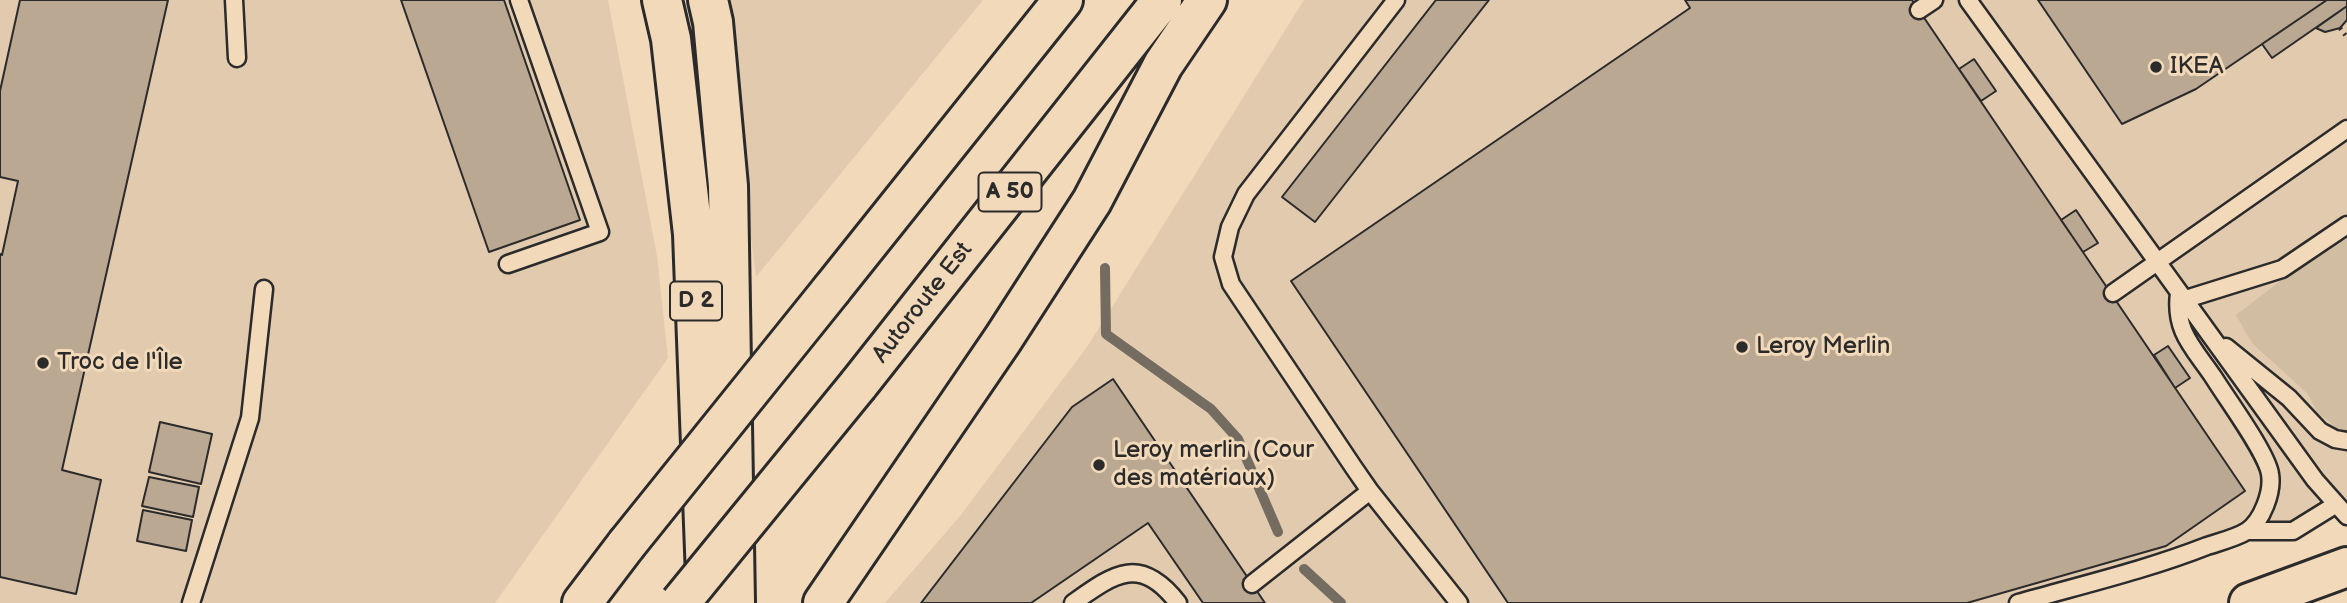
<!DOCTYPE html>
<html>
<head>
<meta charset="utf-8">
<style>
	body { margin:0 }
	canvas { display:block; background:#f2d9ba }
</style>
</head>
<body>
<canvas width="2347" height="603"></canvas>
<script>
const g = document.querySelector('canvas').getContext('2d');
g.lineJoin = 'round';
function paint(path, color) {
  g.fillStyle = color;
  g.fill(path, 'evenodd');
}
function trace(path, color, width, dash) {
  g.strokeStyle = color;
  g.lineWidth = width;
  g.lineCap = dash ? 'butt' : 'round';
  g.setLineDash(dash || []);
  g.stroke(path);
}
function label(font, color, halo, rows, align = 'center') {
  g.font = font + ' "Balsamiq Sans",sans-serif';
  g.lineWidth = 6;
  g.setLineDash([]);
  g.textBaseline = 'middle';
  g.strokeStyle = halo;
  g.fillStyle = color;
  for (const [text, x, y, turn = 0] of rows) {
    g.save();
    g.translate(x, y);
    g.rotate((+turn || 0) * Math.PI / 180);
    g.textAlign = isNaN(turn) ? turn : align;
    if (halo) g.strokeText(text, 0, 0);
    g.fillText(text, 0, 0);
    g.restore();
  }
}
const built = new Path2D(`
	M0 0H608L657 256 668 358 495 603H0Z
	M722 0H983L756 277Z
	M1304 0H2347V510L2059 603H885L960 516 1087 347Z`);
const green = new Path2D(`
	M2347 235V430L2338 429 2317 412 2308 394 2252 343 2236 315 2296 269Z`);
const stream = new Path2D(`
	M1105 268 1106 334 1211 409 1238 439 1278 532
	M1304 569 1341 603`);
const building = new Path2D(`
	M20 0H168L62 470 101 480 76 594 0 577V254L2 255 18 181 0 177V91Z
	M401 0H504L580 220 489 252Z
	M1436 0H1489L1315 222 1282 197Z
	M1685 0H1912L2245 491 2166 546 1967 603H1508L1291 281 1690 8Z
	M2038 0H2327L2196 89 2122 124Z
	M2327 0H2347V6L2272 58 2262 44Z
	M2347 6V20L2340 28 2325 32 2316 28Z
	M1974 59 1996 91 1981 101 1959 69Z
	M2076 210 2098 243 2083 252 2061 220Z
	M2168 346 2190 378 2175 388 2154 355Z
	M1113 379 1265 603H1203L1148 523 1031 603H921L1072 407Z
	M160 422 212 434 201 484 149 472Z
	M149 477 199 487 193 517 142 506Z
	M143 510 192 520 186 551 137 541Z`);
const path = new Path2D(`
	M2340 28 2346 36`);
const service = new Path2D(`
	M234 0 237 58
	M1396 0 1246 194 1230 227 1223 257 1231 284 1354 468 1370 491 1459 603
	M1968 0 2315 480 2347 516
	M1919 10 1934 0
	M508 264 600 232 519 0
	M2113 293 2347 129
	M2186 299 2282 269 2347 225
	M2226 347 2289 398 2320 431 2335 439 2347 441
	M2248 531H2293L2335 505
	M1252 584 1370 491
	M191 603 250 418 264 289
	M1073 603C1114 574 1140 554 1178 603
	M2018 603C2081 585 2146 570 2207 546 2219 542 2236 538 2247 531 2262 521 2273 492 2270 474 2267 453 2227 399 2214 378 2194 348 2174 332 2179 293`);
const primary = new Path2D(`
	M662 0 671 39 693 234 707 603
	M708 0 713 22 728 186 735 603
	M2249 603 2347 567`);
const motorway = new Path2D(`
	M832 289 1063 0
	M858 385 1162 0
	M582 603 626 545
	M823 603 1003 339 1092 201 1163 65 1207 0`);
const motorwayBridge = new Path2D(`
	M626 545 832 289
	M680 603 858 385`);
const markers = [
	[2156,67,7,"#2b2b2b"],
	[1742,347,7,"#2b2b2b"],
	[43,363,7,"#2b2b2b"],
	[1099,465,7,"#2b2b2b"]
];
const shields = [
	[1010,192,63],
	[696,301,52]
];
const shieldNames = [
	["A 50",1010,192],
	["D 2",696,301]
];
const poiNames = [
	["IKEA",2170,67],
	["Leroy Merlin",1756,347],
	["Troc de l'Île",57,363],
	["Leroy merlin (Cour",1113,451],
	["des matériaux)",1113,479]
];
const streetNames = [
	["Autoroute Est",923,303,-52]
];
paint(built, '#e2caae');
paint(green, '#d1bda2');
trace(stream, '#746c60', 10);
paint(building, '#bba892');
trace(building, '#2b2b2b', 2);
trace(service, '#2b2b2b', 21);
trace(primary, '#2b2b2b', 44);
trace(motorway, '#2b2b2b', 44);
trace(path, '#2b2b2b', 4.5, [2, 5]);
trace(service, '#f2d9ba', 16);
trace(primary, '#f2d9ba', 38);
trace(motorway, '#f2d9ba', 38);
trace(motorwayBridge, '#2b2b2b', 44, []);
trace(motorwayBridge, '#f2d9ba', 38);
for (const [x, y, r, color] of markers) {
  const dot = new Path2D();
  dot.arc(x, y, r, 0, 2 * Math.PI);
  g.fillStyle = color;
  g.fill(dot);
  trace(dot, '#f2d9ba', 2.5);
}
for (const [x, y, w] of shields) {
  const box = new Path2D();
  box.roundRect(x - w / 2, y - 19.5, w, 39, 5);
  g.fillStyle = '#f2d9ba';
  g.fill(box);
  trace(box, '#2b2b2b', 2);
}
label('bold 23px', '#2b2b2b', null, shieldNames);
label('24px', '#2b2b2b', '#f2d9ba', poiNames, 'left');
label('24px', '#2b2b2b', '#f2d9ba', streetNames);
</script>
</body>
</html>
